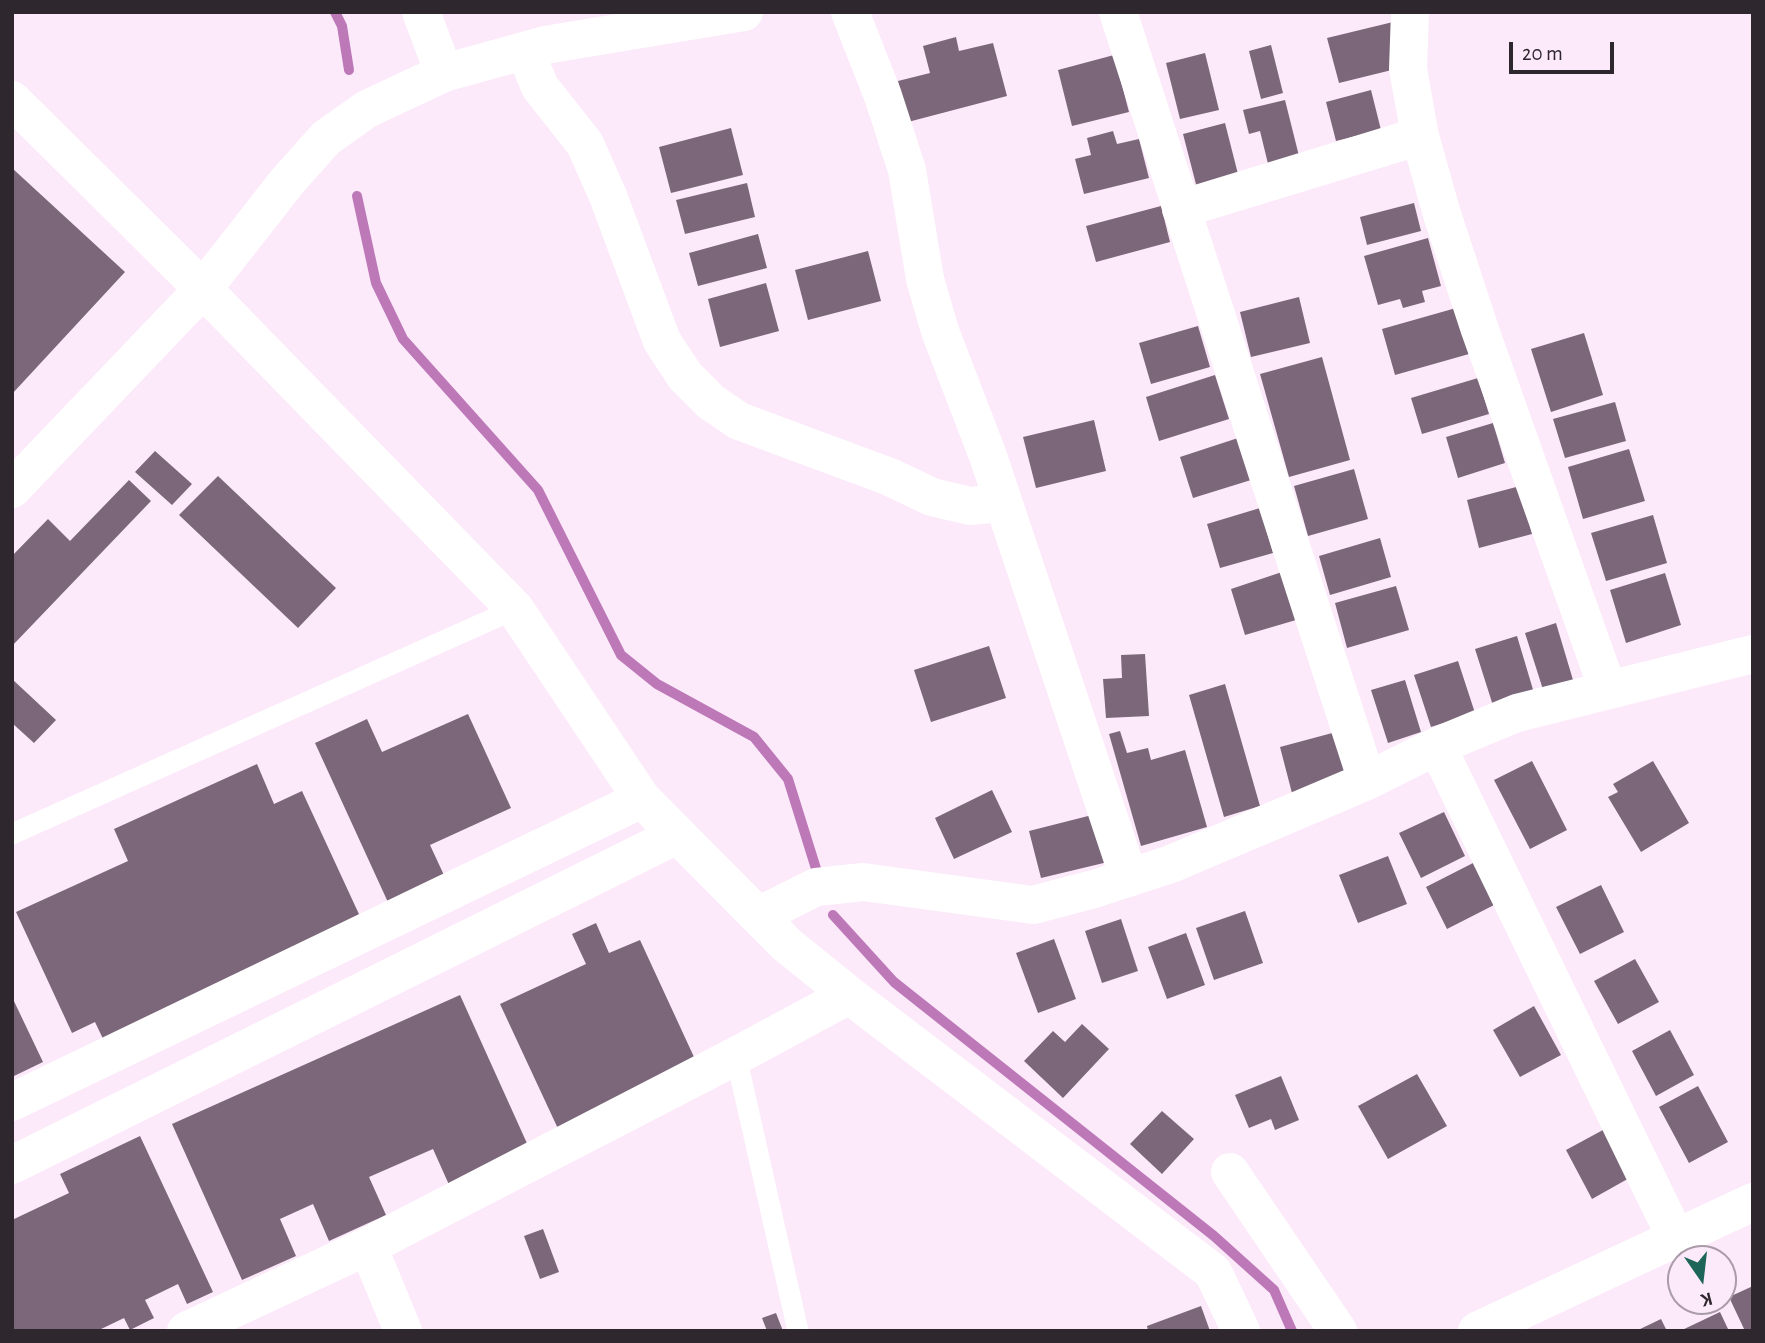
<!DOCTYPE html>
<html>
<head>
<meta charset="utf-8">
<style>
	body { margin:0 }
	#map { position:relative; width:1765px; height:1343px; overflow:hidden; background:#fce9fa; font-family:"Alegreya Sans",sans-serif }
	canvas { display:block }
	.frame { position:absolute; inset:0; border:14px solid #2f272e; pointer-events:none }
	.north { position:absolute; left:1667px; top:1245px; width:70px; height:70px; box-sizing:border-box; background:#fce9fa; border:2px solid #aa9ba8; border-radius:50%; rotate:166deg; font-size:19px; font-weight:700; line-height:28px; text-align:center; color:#2f272e }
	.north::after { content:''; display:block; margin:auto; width:24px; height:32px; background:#1e6559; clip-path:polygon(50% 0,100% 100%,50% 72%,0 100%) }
	.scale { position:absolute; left:1509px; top:42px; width:105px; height:32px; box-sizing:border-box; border:4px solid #2f272e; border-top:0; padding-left:9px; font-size:21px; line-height:24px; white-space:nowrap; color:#2f272e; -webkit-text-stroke:5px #fce9fa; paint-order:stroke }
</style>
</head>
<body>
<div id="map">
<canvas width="1765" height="1343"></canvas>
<div class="frame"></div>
<div class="north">K</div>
<div class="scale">20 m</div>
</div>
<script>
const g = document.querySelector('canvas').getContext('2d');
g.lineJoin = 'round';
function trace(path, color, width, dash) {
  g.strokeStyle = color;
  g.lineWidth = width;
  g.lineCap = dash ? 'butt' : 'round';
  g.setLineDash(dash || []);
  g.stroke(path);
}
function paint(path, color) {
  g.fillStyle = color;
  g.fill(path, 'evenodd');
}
const stream = new Path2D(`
	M335 12 342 26 349 70
	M357 196 376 283 403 339 538 490 621 655 657 684 754 737 788 779 818 875
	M833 915 894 982 1214 1236 1274 1290 1292 1331`);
const building = new Path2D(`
	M1393 22 1404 67 1339 83 1327 38Z
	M956 37 959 51 993 43 1007 96 908 122 898 81 930 73 923 46Z
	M1271 45 1283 93 1261 99 1249 51Z
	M1205 53 1219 110 1180 119 1166 63Z
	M1114 55 1129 112 1072 126 1058 70Z
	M1371 90 1381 130 1336 141 1326 102Z
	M1285 100 1301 164 1270 172 1260 131 1249 134 1243 110Z
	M1225 123 1240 182 1198 192 1183 134Z
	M731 128 743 175 671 193 659 147Z
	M1113 131 1117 144 1139 139 1149 178 1084 194 1075 159 1091 155 1087 138Z
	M12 168 125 272 12 394Z
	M747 183 755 217 685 234 676 200Z
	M1414 203 1421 231 1367 245 1360 217Z
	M1161 206 1170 242 1096 262 1086 226Z
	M758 234 767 268 698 286 689 253Z
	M1428 238 1441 286 1422 291 1425 302 1403 308 1400 299 1378 305 1364 256Z
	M868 251 881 301 808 320 795 270Z
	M766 283 779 331 720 347 708 299Z
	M1299 297 1310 343 1251 357 1240 312Z
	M1456 308 1469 354 1395 375 1382 329Z
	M1198 326 1210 367 1151 384 1139 343Z
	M1584 333 1603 395 1551 412 1531 349Z
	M1322 357 1350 460 1289 477 1260 374Z
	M1215 375 1229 419 1159 441 1146 397Z
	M1478 378 1489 414 1422 434 1411 398Z
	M1615 402 1626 441 1565 458 1553 419Z
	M1094 420 1106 471 1036 488 1023 437Z
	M1493 423 1505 463 1458 478 1446 437Z
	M1238 438 1251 480 1193 498 1180 457Z
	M1629 449 1645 501 1583 519 1568 467Z
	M155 451 192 484 172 505 135 472Z
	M1354 469 1368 519 1308 536 1294 486Z
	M218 476 336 588 298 628 179 515Z
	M129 480 151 501 12 646V594L14 592 12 590V556L48 519 70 541Z
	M1520 486 1532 534 1479 548 1467 500Z
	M1260 508 1273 553 1220 568 1207 524Z
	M1653 515 1667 563 1606 581 1591 533Z
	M1380 538 1391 577 1330 595 1319 556Z
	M1282 572 1296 620 1245 635 1231 589Z
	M1665 573 1681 625 1626 643 1610 590Z
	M1396 586 1409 630 1347 648 1335 603Z
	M1556 623 1576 690 1546 699 1525 633Z
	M1517 636 1537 703 1496 715 1475 649Z
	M989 646 1006 698 931 722 914 670Z
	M1145 654 1149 716 1106 718 1103 679 1122 678 1121 655Z
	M1458 661 1475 713 1431 727 1414 675Z
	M12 679 56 720 34 743 12 723Z
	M1405 680 1421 732 1388 743 1371 690Z
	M1225 684 1260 806 1224 817 1189 695Z
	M468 714 511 808 430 845 449 886 392 911 315 743 367 719 382 752Z
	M1120 731 1127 753 1148 748 1151 760 1185 750 1207 827 1141 846 1109 734Z
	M1336 732 1350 783 1293 797 1280 747Z
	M1532 761 1567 830 1530 849 1494 780Z
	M1653 761 1689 823 1641 852 1608 797 1618 792 1613 784Z
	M257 764 274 804 302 791 364 925 105 1043 95 1022 72 1033 16 912 128 861 114 829Z
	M992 790 1012 832 954 859 935 818Z
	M1444 812 1465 856 1421 878 1399 833Z
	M1100 813 1112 861 1041 878 1029 831Z
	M1388 856 1407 904 1358 923 1339 875Z
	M1475 862 1496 904 1447 929 1426 887Z
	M1601 885 1624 932 1580 954 1556 907Z
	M1245 911 1263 963 1214 980 1196 928Z
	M1121 919 1138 971 1102 983 1085 931Z
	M596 923 609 953 640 940 700 1070 560 1133 500 1004 586 964 572 934Z
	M1186 933 1205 985 1167 999 1148 947Z
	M1054 939 1076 999 1038 1013 1016 953Z
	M1635 959 1659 1002 1618 1024 1594 981Z
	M460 995 530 1150 450 1187 433 1149 369 1177 386 1215 329 1241 313 1204 280 1219 296 1256 242 1280 172 1124Z
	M12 997 43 1062 12 1077Z
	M1534 1006 1561 1055 1520 1077 1493 1030Z
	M1082 1024 1109 1049 1063 1098 1024 1061 1053 1031 1065 1042Z
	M1670 1030 1694 1075 1656 1096 1632 1051Z
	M1417 1074 1447 1126 1388 1159 1358 1106Z
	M1281 1076 1299 1120 1275 1130 1271 1119 1249 1128 1235 1095Z
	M1698 1086 1728 1142 1689 1163 1659 1107Z
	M1162 1111 1194 1139 1162 1174 1130 1144Z
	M1614 1124 1640 1172 1592 1199 1566 1150Z
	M140 1136 213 1292 187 1304 178 1284 145 1300 154 1318 130 1330 124 1318 97 1331H12V1220L69 1193 60 1174Z
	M543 1229 559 1272 540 1279 524 1236Z
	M1753 1286V1331H1745L1729 1297Z
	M1201 1306 1210 1331H1148L1147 1326Z
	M1720 1312 1729 1331H1680Z
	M776 1313 783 1331H767L762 1318Z
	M1661 1319 1667 1331H1636Z`);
const service = new Path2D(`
	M12 834 515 609
	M736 1056 798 1331`);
const minor = new Path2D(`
	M421 12 444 73
	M850 12 883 96 907 170 925 279 940 331 988 456 1129 878
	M1118 12 1367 781
	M1410 12 1408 69 1420 136 1441 211 1480 330 1608 690
	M525 51 540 87 585 144 608 196 662 341 685 376 711 402 739 421 890 477 932 497 970 506 1003 503
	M12 100 203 289 515 609 642 799 786 944 849 995 1213 1272 1241 1331
	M1181 209 1420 136
	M12 489 203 289 286 183 326 138 367 109 444 73 545 45 744 12
	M1437 746 1676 1238
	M758 916 816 887 863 882 1033 905 1094 889 1171 864 1367 781 1437 746 1517 713 1753 654
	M12 1102 642 799
	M12 1165 677 835
	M1230 1172 1338 1331
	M368 1246 403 1331
	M186 1331 368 1246 736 1056 849 995`);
const secondary = new Path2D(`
	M1477 1331 1753 1202`);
trace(stream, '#bd78b8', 10);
paint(building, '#7b6779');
trace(service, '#fff', 21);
trace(minor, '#fff', 38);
trace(secondary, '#fff', 38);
</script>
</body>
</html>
